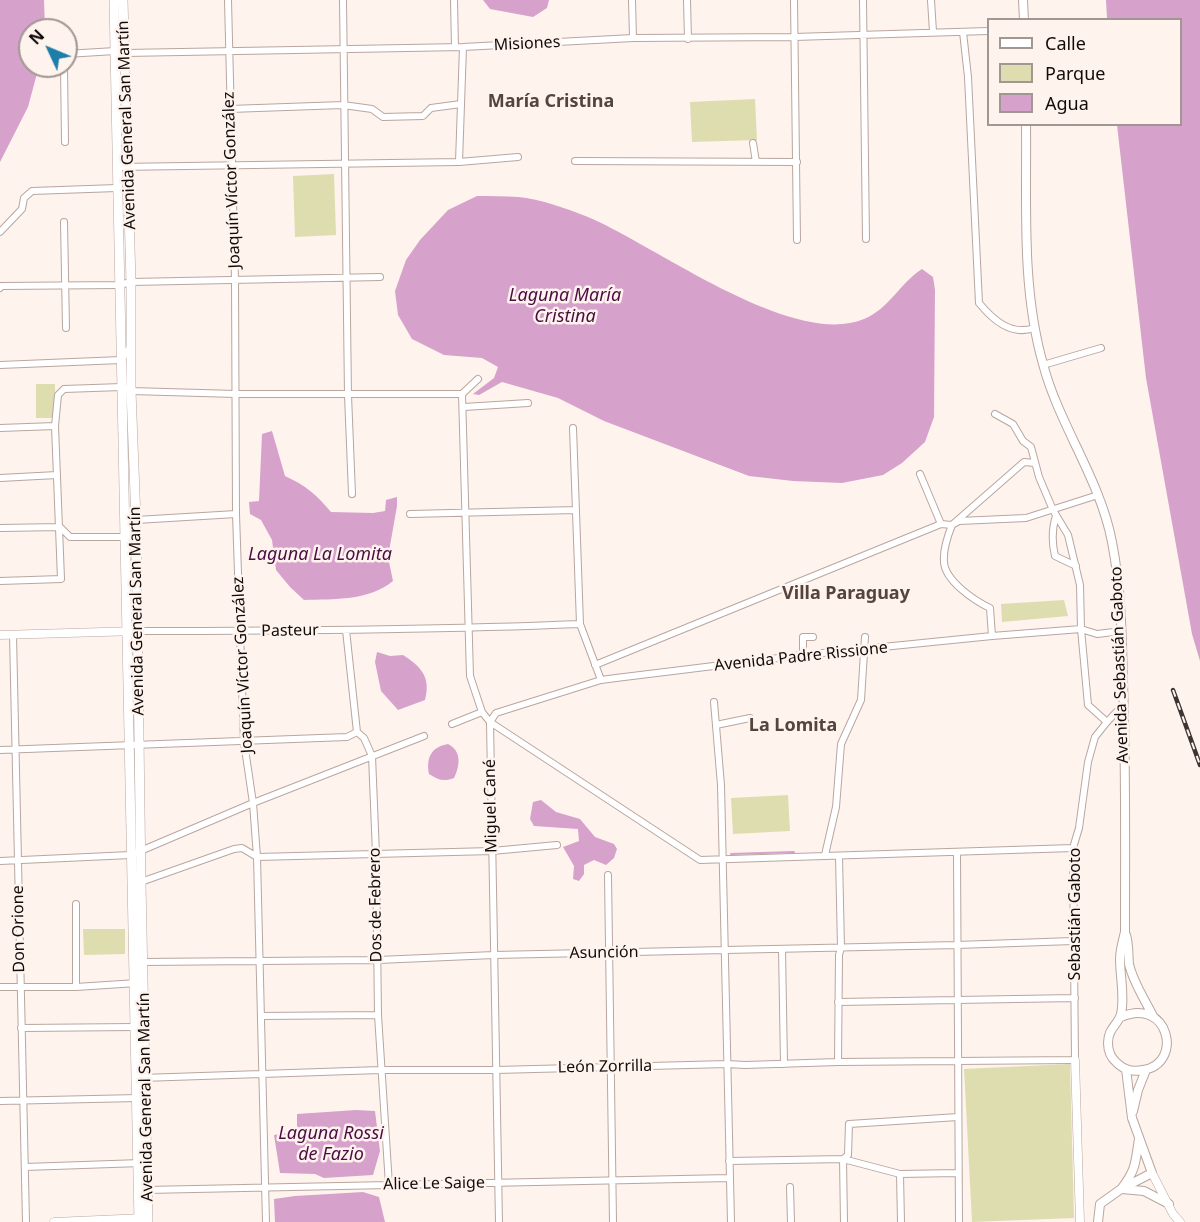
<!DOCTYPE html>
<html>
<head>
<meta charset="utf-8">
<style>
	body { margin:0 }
	#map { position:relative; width:1200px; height:1222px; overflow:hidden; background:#fff3ee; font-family:"Noto Sans",sans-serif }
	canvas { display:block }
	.legend { position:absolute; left:987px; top:18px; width:195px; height:108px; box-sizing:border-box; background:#fff3ee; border:2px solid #a09792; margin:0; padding:8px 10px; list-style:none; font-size:18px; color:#120c09 }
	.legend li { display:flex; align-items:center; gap:12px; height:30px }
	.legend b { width:30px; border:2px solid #a09792 }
	.north { position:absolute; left:18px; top:18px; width:60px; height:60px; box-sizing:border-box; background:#fff3ee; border:2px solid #a09792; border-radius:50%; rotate:314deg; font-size:16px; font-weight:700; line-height:24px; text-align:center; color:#120c09 }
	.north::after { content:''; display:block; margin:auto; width:21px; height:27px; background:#1e7eaa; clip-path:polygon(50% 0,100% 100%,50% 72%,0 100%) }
</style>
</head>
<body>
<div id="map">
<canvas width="1200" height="1222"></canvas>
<ul class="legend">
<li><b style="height:8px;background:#fff"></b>Calle</li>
<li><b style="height:16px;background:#deddb0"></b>Parque</li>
<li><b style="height:16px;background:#d6a1cb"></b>Agua</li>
</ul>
<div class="north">N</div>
</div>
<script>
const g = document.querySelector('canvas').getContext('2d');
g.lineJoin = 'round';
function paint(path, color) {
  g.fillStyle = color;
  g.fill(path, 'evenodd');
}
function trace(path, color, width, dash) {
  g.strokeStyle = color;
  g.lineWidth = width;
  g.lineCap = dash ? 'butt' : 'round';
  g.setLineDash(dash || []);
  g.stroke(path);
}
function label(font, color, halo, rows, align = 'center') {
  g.font = font + ' "Noto Sans",sans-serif';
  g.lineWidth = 5;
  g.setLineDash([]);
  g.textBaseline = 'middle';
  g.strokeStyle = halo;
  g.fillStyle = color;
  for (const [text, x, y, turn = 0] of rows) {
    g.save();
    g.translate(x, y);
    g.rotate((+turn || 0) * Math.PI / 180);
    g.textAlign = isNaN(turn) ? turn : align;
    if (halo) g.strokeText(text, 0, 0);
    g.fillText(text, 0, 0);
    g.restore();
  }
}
const green = new Path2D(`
	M755 99 757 140 692 142 690 102Z
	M334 174 336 235 295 237 293 176Z
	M36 384H55V418H36Z
	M1064 600 1068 616 1002 622 1001 604Z
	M788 795 790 831 733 834 731 798Z
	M83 929H125V954L84 955Z
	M1070 1064 1074 1218 972 1222 964 1069Z`);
const water = new Path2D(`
	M0 0H44L45 30H30V66H39L28 107 0 162Z
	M483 0H549L547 8 533 17 490 9Z
	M1106 0H1200V661L1192 634 1146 378 1117 125 1180 124V20L1107 19Z
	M477 196C491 196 505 196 518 197 540 199 568 209 588 217 655 245 792 349 864 319 889 309 900 283 922 269L933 277 935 290 934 417 925 442 902 463 883 475 842 483 793 481 749 476 604 421 558 398 502 382 479 395 473 394 494 378 498 367 482 358 444 355 412 339 398 315 395 291 406 260 420 240 448 210Z
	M272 431 285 476C305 485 317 495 331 512L373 513 385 511 386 500 397 497V506L388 557 393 581C369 601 334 599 304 600L290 587 276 570 272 540 261 520 250 514 249 502 259 501 262 434Z
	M377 652 390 656 403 655C422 667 431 678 425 700L398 710 381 691 375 662Z
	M448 744C462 751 460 766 454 778 444 782 438 780 429 774 426 758 431 747 448 744Z
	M541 800 556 812 580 819 595 837 614 844 617 849 614 858 606 865 594 860 584 865V874L579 881 573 879 574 866 563 847 579 841 578 829 534 826 530 819 533 802Z
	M356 1110 375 1111 380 1151 373 1175 324 1178 315 1174 280 1173 274 1135 297 1131V1114Z
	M363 1192 379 1197 385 1222H275L274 1199 295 1196Z`);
const stream = new Path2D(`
	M731 854 794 852`);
const minor = new Path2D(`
	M228 0 235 280 236 514 240 632 244 742 253 803 257 857 266 1222
	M343 0 348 395 352 494
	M454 0 455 47
	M632 0 633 38
	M687 0 688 39
	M794 0 797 240
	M863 0 866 239
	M931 0 933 32
	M963 32 968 77 979 303C993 320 1011 336 1034 328
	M66 54 115 51 125 53 463 47 633 38 794 37 988 31
	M64 66 65 142
	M230 109 343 105 372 109 383 117 423 116 431 108 461 104
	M753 143 756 162
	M575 161 797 162
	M459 162 463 47
	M117 167 459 162 518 157
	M64 222 66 328
	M0 232 22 209 24 198 32 191 117 188
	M0 288 1 286 119 285 131 282 380 277
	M0 365 121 360 131 346
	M1043 365 1101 348
	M462 394 470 676 482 712 490 722 499 1222
	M464 407 528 403
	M0 428 55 426
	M573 428 580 624 601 680
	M920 474 941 524
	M0 478 57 475
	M410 514 576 510
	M1056 516C1052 528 1052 543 1055 556L1076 566
	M0 528 60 527 70 537H125L136 520 236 514
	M0 581 61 579 55 426 58 395 64 389 122 387 131 391 236 394H462L478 379
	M346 630 357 732 364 738 372 756 376 854 378 1015 389 1185
	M137 631C285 631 433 630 580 624
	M13 635 26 1222
	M992 636 990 608C975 601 945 581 944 562 943 551 948 535 952 525L959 521 1026 518 1098 495
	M803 655V637H813
	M595 665 941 524 952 525 1024 462 1035 463
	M714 702 721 785 731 1222
	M1107 722 1123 705
	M452 724 482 712
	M716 725 750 718
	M0 750 347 737 357 732
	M1073 848 700 860 490 722 496 713 601 680 616 678 803 655 992 636 1081 629 1097 634 1122 631
	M957 853 959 1222
	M825 855 836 807 841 744 861 700 865 637
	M0 861 131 855 253 803 424 736
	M608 875 613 1222
	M138 883 234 849 242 848 257 857 492 851 557 845
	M782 949 784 1064
	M141 962 378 960 494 955 957 945 1073 941
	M0 987H76L137 983
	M76 987V904
	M838 1002 1075 998
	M261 1016 378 1015
	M21 1028 135 1027
	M838 1062 839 955 841 948 839 856
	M142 1078 380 1070H496L727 1064 745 1065 838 1062 1075 1060 1073 848 1079 828 1088 762 1095 737 1107 722 1088 705 1081 629 1080 585 1068 535 1053 510 1039 477 1031 447 1023 441 1013 424 995 414
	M0 1101 139 1098
	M729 1161 843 1159 900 1174 958 1173
	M25 1167 141 1163
	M900 1174 901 1222
	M790 1187 791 1222
	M146 1190 730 1178
	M844 1222 843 1159 848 1155 849 1124 958 1117`);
const tertiary = new Path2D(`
	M0 635 137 631
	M1075 1060 1080 1222
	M1152 1173 1173 1214 1180 1222
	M54 1222 144 1218`);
const secondary = new Path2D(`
	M1023 0 1024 20
	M1026 124C1027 204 1021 287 1043 364 1059 425 1100 479 1112 542 1121 588 1122 635 1123 682 1126 765 1125 849 1125 932 1123 940 1120 950 1120 959 1120 977 1125 996 1121 1014 1118 1025 1108 1028 1108 1043 1108 1050 1111 1058 1117 1063 1124 1070 1134 1072 1143 1070 1184 1064 1169 996 1121 1017
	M1126 935C1129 945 1128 954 1129 964 1133 982 1145 1000 1153 1016
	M1133 1111 1138 1090 1146 1070
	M1122 1188C1137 1168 1135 1162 1139 1139
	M1122 1189 1144 1191 1169 1204
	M1098 1222 1100 1204 1121 1189 1152 1173 1132 1118 1126 1069`);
const primary = new Path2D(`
	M114 0 139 1222
	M123 0 131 282V391L136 520 141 883 148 1222`);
const rail = new Path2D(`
	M1173 690 1200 765`);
const streetNames = [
	["Misiones",527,44,-3],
	["Avenida General San Martín",127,125,-92],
	["Joaquín Víctor González",232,180,-92],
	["Avenida General San Martín",137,611,-91],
	["Pasteur",290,631,-1],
	["Avenida Padre Rissione",801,657,-6],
	["Joaquín Víctor González",243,665,-93],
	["Avenida Sebastián Gaboto",1120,665,-92],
	["Miguel Cané",491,806,-91],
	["Dos de Febrero",376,905,-91],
	["Sebastián Gaboto",1075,914,-90],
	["Don Orione",19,929,-91],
	["Asunción",604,953,-1],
	["León Zorrilla",605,1067,-1],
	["Avenida General San Martín",146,1097,-91],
	["Alice Le Saige",434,1184,-1]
];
const neighbourhoodNames = [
	["María Cristina",551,102],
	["Villa Paraguay",846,594],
	["La Lomita",793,726]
];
const waterNames = [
	["Laguna María",565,296],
	["Cristina",565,317],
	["Laguna La Lomita",320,555],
	["Laguna Rossi",331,1134],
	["de Fazio",331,1155]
];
paint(green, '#deddb0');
paint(water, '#d6a1cb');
trace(stream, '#d6a1cb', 2);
trace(minor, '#b9a69f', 8);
trace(tertiary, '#b9a69f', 9);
trace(secondary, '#b9a69f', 10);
trace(primary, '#b9a69f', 10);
trace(minor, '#fff', 6);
trace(tertiary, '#fff', 8);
trace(secondary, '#fff', 8);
trace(primary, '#fff', 9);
trace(rail, '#3c3532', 4.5);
trace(rail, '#fff3ee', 2, [7]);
label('16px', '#120c09', '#fff3ee', streetNames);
label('bold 18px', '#54443e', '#fff3ee', neighbourhoodNames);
label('italic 18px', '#4b0c43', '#fff3ee', waterNames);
</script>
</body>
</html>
